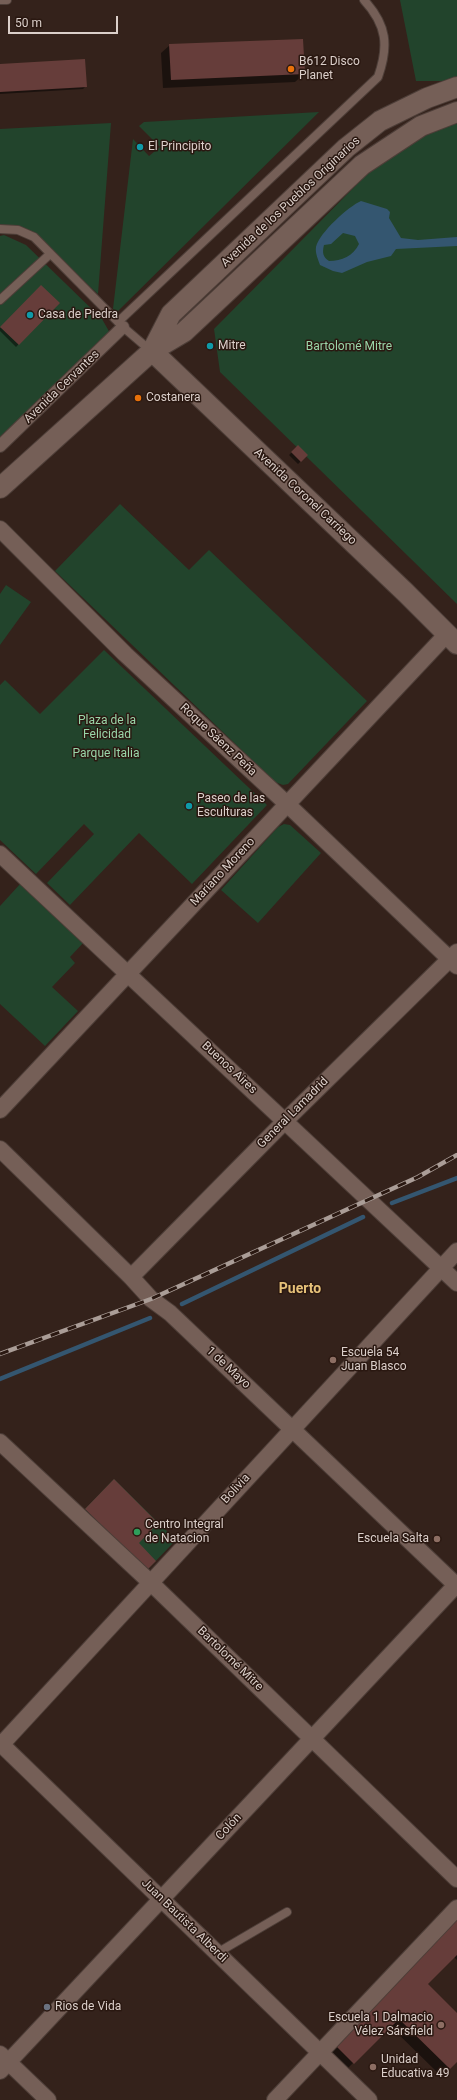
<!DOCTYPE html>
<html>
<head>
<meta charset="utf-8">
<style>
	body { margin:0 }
	#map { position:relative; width:457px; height:2100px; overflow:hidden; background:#34221b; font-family:Roboto,sans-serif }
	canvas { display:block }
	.scale { position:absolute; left:8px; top:16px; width:110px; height:18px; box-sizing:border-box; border:2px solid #dbcfca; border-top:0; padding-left:5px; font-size:12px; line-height:14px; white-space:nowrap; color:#dbcfca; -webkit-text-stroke:3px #2a1811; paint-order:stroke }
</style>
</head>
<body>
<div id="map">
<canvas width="457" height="2100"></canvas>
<div class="scale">50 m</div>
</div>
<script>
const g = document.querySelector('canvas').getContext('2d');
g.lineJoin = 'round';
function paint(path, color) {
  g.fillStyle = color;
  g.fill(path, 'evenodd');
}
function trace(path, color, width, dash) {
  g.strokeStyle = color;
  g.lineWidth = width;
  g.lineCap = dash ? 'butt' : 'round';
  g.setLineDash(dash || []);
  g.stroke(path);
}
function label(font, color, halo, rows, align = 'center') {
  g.font = font + ' Roboto,sans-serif';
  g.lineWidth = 3;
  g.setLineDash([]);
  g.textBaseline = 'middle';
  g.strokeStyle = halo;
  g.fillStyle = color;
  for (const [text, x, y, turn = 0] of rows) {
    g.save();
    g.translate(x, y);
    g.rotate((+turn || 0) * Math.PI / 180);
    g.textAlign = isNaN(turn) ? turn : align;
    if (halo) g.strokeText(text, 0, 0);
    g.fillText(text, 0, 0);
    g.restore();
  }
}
const green = new Path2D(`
	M400 0H457V77L447 81H416Z
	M319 112 117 312 113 309 133 139 149 156 160 147 139 126 144 122Z
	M457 119V604L220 372 214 329 383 158Z
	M111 123 98 294 52 252 18 227 0 225V129Z
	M4 235 26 245 102 319 110 333 0 448V236Z
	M120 504 189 570 209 550 367 701 288 784 283 785 275 782 55 571Z
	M6 585 31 602 0 645V594Z
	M104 650 267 805 192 884 139 833 70 905 47 883 94 834 84 824 36 874 0 840V685L5 680 40 714Z
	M284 824 290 825 321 853 258 923 221 890 278 827Z
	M21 883 84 942 70 957 75 963 52 987 78 1011 45 1046 0 1004V906Z
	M114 1479 176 1540 148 1569 145 1568 85 1509Z`);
const water = new Path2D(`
	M361 201 387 209 390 212 389 218 401 238 418 240 457 237V246L396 249 391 256 367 262 342 273 333 271 320 265C318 259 315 253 316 247 319 233 349 206 361 201ZM343 233 355 236 359 244C353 256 342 261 329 261 323 257 322 253 324 245L331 244Z`);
const shadow = new Path2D(`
	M170 45 304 74 295 82 163 88 161 53Z
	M0 65 86 86 83 89 0 94Z
	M41 286 58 303 16 347 0 331V328Z
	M298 446 307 455 298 464 289 455Z
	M114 1481 145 1571 80 1516Z
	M457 1917V1960L454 1957 427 1984 457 2014V2060L441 2076 390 2026 345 2071 325 2051Z`);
const stream = new Path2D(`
	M392 1203 457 1178
	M182 1304 363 1217
	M0 1379 150 1318`);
const building = new Path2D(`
	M303 39 305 74 171 80 169 44Z
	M85 59 87 87 0 92V64Z
	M41 285 60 303 19 345 0 327Z
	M298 445 308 455 301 462 291 452Z
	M114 1479 158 1523 139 1543 156 1561 148 1569 145 1568 85 1509Z
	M457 1916V1955L428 1984 457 2013V2062L450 2069 399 2019 354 2064 332 2042Z`);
const service = new Path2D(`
	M0 0H7
	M0 229 18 230 34 237 123 327 151 351
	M0 300 50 254
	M118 322 378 77C389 46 387 25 364 0
	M217 1953 287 1912`);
const pedestrian = new Path2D(`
	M0 446 123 327`);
const minor = new Path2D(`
	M0 529 125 654 287 804 457 966
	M0 854 457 1283
	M0 1110 447 634
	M0 1149 131 1277 151 1299 170 1313 457 1586
	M131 1277 286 1120 457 952
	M0 1442 150 1582 457 1879
	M0 1743 369 2100
	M0 1746 457 1251
	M0 2054 48 2100
	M0 2071 457 1584
	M275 2100 457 1908`);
const tertiary = new Path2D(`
	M152 351 406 593 457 644
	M152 351 171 314 346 148 380 121 427 98 457 87
	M0 488 152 351 184 332 362 165 421 126 457 112`);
const rail = new Path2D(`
	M0 1354 151 1299 418 1177 457 1155`);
const markers = [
	[291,69,4,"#e8710a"],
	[140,147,4,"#0f9aa8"],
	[30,315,4,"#0f9aa8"],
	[210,346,4,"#0f9aa8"],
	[138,398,4,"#e8710a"],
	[189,806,4,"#0f9aa8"],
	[333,1360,4,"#8d6e63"],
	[137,1532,4,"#2e9e5b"],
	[437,1539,4,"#8d6e63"],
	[47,2007,4,"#6b7280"],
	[441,2025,4,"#8d6e63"],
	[373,2067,4,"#8d6e63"]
];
const poiNames = [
	["B612 Disco",299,62],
	["Planet",299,76],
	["El Principito",148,147],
	["Casa de Piedra",38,315],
	["Mitre",218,346],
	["Costanera",146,398],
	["Paseo de las",197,799],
	["Esculturas",197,813],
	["Escuela 54",341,1353],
	["Juan Blasco",341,1367],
	["Centro Integral",145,1525],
	["de Natacion",145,1539],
	["Escuela Salta",429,1539,"right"],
	["Rios de Vida",55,2007],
	["Escuela 1 Dalmacio",433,2018,"right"],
	["Vélez Sársfield",433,2032,"right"],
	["Unidad",381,2060],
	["Educativa 49",381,2074]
];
const streetNames = [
	["Avenida de los Pueblos Originarios",291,202,-43],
	["Avenida Cervantes",62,387,-44],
	["Avenida Coronel Carriego",305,497,43],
	["Roque Sáenz Peña",218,740,43],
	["Mariano Moreno",223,872,-47],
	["Buenos Aires",229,1068,43],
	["General Lamadrid",293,1113,-45],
	["1 de Mayo",228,1368,43],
	["Bolivia",236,1489,-47],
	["Bartolomé Mitre",230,1659,44],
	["Colón",229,1827,-47],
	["Juan Bautista Alberdi",184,1921,44]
];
const parkNames = [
	["Bartolomé Mitre",349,347],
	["Plaza de la",107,721],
	["Felicidad",107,735],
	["Parque Italia",106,754]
];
const quarterNames = [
	["Puerto",300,1289]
];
paint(green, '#22442c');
paint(water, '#345670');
paint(shadow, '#0007');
trace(stream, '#345670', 4.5);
paint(building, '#663d3a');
trace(service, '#4d3e38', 10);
trace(pedestrian, '#4d3e38', 14);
trace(minor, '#4d3e38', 18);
trace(tertiary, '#4d3e38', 22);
trace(service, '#755f57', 8);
trace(pedestrian, '#755f57', 12);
trace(minor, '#755f57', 16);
trace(tertiary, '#755f57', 20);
trace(rail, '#aa9d97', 4.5);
trace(rail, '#2a1811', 3, [9]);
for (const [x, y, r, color] of markers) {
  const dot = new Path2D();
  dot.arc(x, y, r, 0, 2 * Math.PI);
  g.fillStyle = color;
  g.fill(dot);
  trace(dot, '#2a1811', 1.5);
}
label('12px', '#dbcfca', '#2a1811', poiNames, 'left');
label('12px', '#dbcfca', '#2a1811', streetNames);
label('12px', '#9ad6a9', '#2a1811', parkNames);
label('bold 14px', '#e6c179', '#2a1811', quarterNames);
</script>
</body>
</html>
